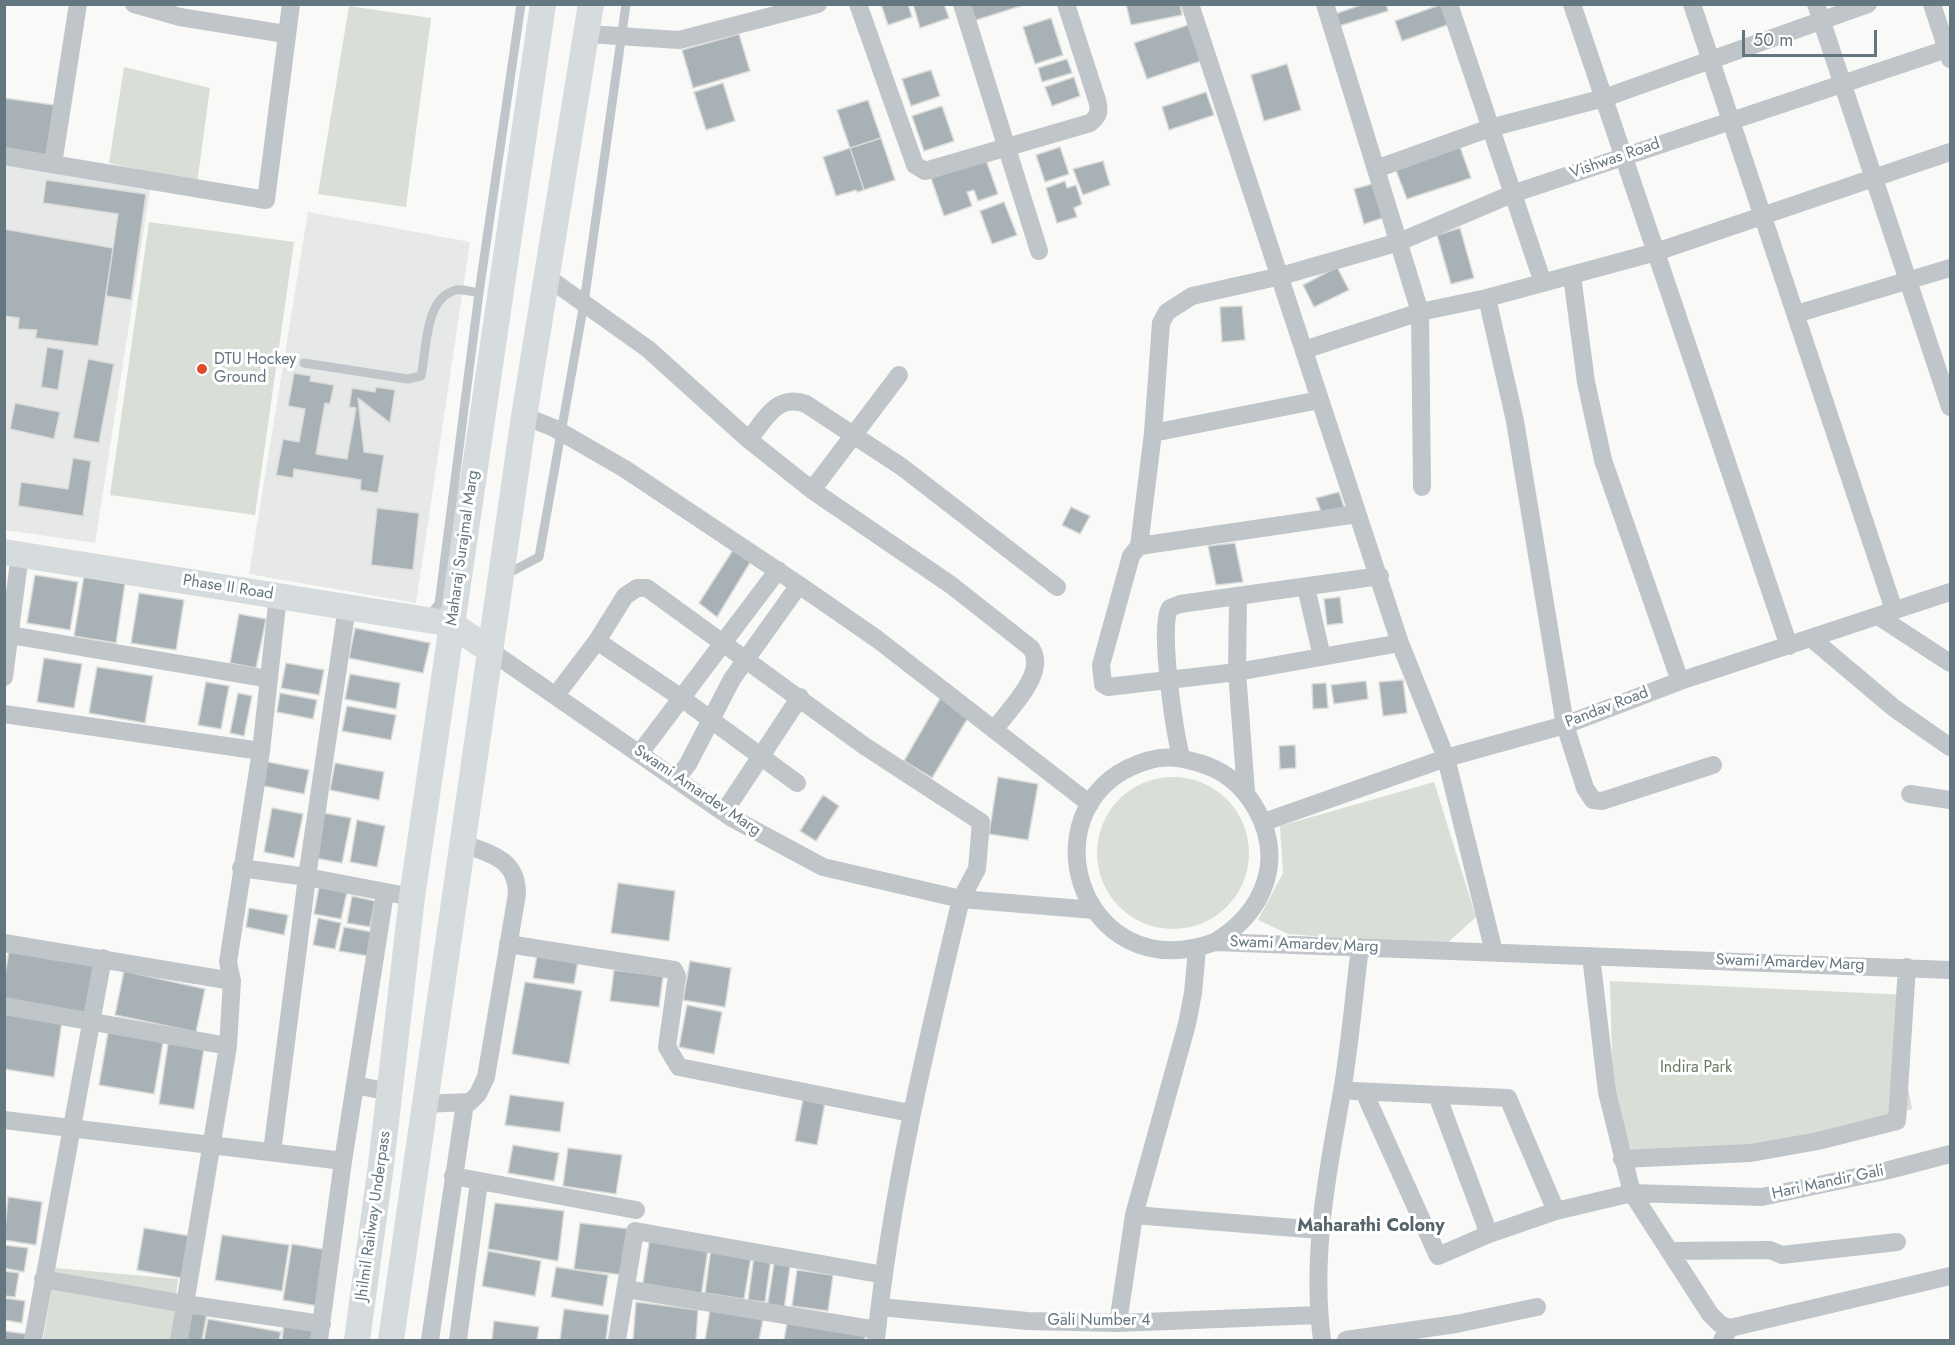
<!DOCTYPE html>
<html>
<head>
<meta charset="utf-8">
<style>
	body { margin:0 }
	#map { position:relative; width:1955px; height:1345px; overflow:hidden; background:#f9f9f7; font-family:Jost,sans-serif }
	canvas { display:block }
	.frame { position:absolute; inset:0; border:6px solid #647781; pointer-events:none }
	.scale { position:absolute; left:1742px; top:30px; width:135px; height:27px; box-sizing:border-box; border:3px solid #647781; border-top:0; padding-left:8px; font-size:18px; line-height:21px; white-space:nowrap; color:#647781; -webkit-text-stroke:4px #fff; paint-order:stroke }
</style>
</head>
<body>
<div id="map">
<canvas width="1955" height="1345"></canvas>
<div class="frame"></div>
<div class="scale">50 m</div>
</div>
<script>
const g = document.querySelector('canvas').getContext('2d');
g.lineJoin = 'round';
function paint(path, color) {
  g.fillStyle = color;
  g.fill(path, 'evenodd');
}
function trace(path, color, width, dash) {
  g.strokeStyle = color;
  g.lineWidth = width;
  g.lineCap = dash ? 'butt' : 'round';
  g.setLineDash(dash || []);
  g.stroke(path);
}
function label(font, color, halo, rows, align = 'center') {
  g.font = font + ' Jost,sans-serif';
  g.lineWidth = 6;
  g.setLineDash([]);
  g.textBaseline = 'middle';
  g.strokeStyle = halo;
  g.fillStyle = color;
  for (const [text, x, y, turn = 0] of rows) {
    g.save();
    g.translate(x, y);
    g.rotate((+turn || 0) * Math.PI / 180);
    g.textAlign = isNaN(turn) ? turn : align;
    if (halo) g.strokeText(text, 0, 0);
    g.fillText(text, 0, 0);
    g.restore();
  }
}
const built = new Path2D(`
	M4 165 151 184 95 543 5 530Z
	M308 212 470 242 416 603 249 574Z`);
const green = new Path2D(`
	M349 6 431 18 406 207 318 194Z
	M124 67 210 88 197 183 109 163Z
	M149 222 294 242 255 515 110 495Z
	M1097 853a76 76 0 1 1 152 0a76 76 0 1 1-152 0Z
	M1434 782 1476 917 1444 946 1288 934 1258 920 1283 873 1280 826Z
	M1610 981 1908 995 1903 1061 1912 1109 1825 1134 1759 1147 1633 1156 1613 1090Z
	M55 1268 178 1279 171 1340H43Z`);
const building = new Path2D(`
	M881 4H908L912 17 888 25Z
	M913 4H944L949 18 920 28Z
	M968 4H1027L973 21Z
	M1126 4H1180L1182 15 1131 25Z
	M1364 4H1386L1388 11 1339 26 1335 14Z
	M1442 4 1450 24 1402 41 1395 21Z
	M1051 18 1063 55 1035 64 1023 27Z
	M1188 25 1201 61 1147 79 1134 43Z
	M739 34 750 71 693 88 682 50Z
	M1067 59 1072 73 1042 82 1038 68Z
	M1287 64 1301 110 1264 121 1251 75Z
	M931 70 940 96 911 106 902 79Z
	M1074 77 1080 96 1052 106 1045 87Z
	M723 83 735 121 706 130 694 92Z
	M1206 92 1214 115 1169 130 1162 107Z
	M4 98 54 105 46 157 4 151Z
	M868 100 881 138 850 148 837 110Z
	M942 106 954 141 924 151 912 116Z
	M881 138 895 180 864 190 850 148Z
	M1060 147 1069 174 1045 182 1036 155Z
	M1460 147 1471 178 1407 199 1395 168Z
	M850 148 864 190 857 192 856 190 836 196 823 157Z
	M986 160 998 194 978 201 974 190 967 192 972 206 944 216 931 178Z
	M1103 161 1110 185 1083 195 1073 169Z
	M46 180 146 194 131 300 106 296 118 214 43 203Z
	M1065 181 1067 188 1076 185 1082 204 1074 208 1077 217 1057 223 1046 188Z
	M1376 183 1386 217 1364 224 1354 189Z
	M1004 202 1017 235 992 244 980 211Z
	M1460 228 1474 278 1451 284 1437 235Z
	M4 229 113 248 98 346 35 338 37 330 18 329 19 318 4 316Z
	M1337 267 1349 290 1314 307 1303 285Z
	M1242 306 1245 340 1222 342 1220 307Z
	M47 347 64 350 58 390 41 387Z
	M88 359 114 364 99 443 73 438Z
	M294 373 311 376 310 381 334 385 330 404 325 403 316 454 347 459 356 408 349 407 352 388 375 392 376 387 395 390 390 423 358 398 364 452 384 455 378 493 360 490 361 480 294 469 293 478 276 475 283 439 299 442 305 409 288 406Z
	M15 403 60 412 54 439 10 429Z
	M73 458 91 461 83 516 18 506 21 482 68 489Z
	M1339 492 1346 513 1323 517 1316 498Z
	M1071 507 1090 516 1080 534 1062 525Z
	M377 508 419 513 413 570 371 565Z
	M1235 543 1243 582 1216 585 1208 546Z
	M733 550 751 561 717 617 699 603Z
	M35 575 78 582 70 630 27 623Z
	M84 576 125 583 116 643 74 636Z
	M139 593 184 600 176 650 131 643Z
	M1340 597 1343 623 1327 625 1324 599Z
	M239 614 266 619 256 668 230 663Z
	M355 628 430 643 423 673 349 658Z
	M44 658 82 664 74 708 37 702Z
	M286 663 324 670 319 695 281 688Z
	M97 667 153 676 145 723 89 713Z
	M350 674 400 683 396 709 345 699Z
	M1403 680 1407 713 1383 716 1379 682Z
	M1366 681 1368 699 1334 704 1331 685Z
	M206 682 229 686 221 729 198 725Z
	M1326 683 1328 708 1313 709 1312 684Z
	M238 693 252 696 244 736 230 733Z
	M280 693 317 700 313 719 277 712Z
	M941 697 969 716 932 778 904 761Z
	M347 706 396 715 391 740 342 731Z
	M1295 745 1296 768 1280 769 1279 746Z
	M263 761 309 770 304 794 259 785Z
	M335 763 384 772 379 800 330 790Z
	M998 777 1038 784 1028 840 989 834Z
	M823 795 839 806 816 841 800 831Z
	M272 808 303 814 294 858 264 852Z
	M324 813 351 818 342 863 315 858Z
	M357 820 385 826 377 867 350 862Z
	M618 883 675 891 669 941 611 933Z
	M319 887 347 892 341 919 314 914Z
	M352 896 375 901 370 927 347 923Z
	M249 908 288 915 284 935 246 927Z
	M318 918 341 923 335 949 313 945Z
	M344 927 372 932 368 956 339 951Z
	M10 945 98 959 89 1018 4 1005V981Z
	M537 955 578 961 574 984 533 978Z
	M690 961 731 968 725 1007 683 1000Z
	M614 970 663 976 659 1007 610 1001Z
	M124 971 205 989 196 1032 115 1015Z
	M525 982 582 991 569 1064 512 1054Z
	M687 1005 722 1012 714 1054 679 1047Z
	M4 1012 62 1021 54 1077 4 1069Z
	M109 1027 164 1037 154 1094 99 1085Z
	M169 1037 205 1042 194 1109 159 1104Z
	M510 1095 564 1102 560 1132 505 1125Z
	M803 1099 825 1103 817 1145 795 1141Z
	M513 1145 559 1153 554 1181 508 1173Z
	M568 1148 622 1155 616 1194 563 1186Z
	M8 1197 42 1202 36 1245 4 1240Z
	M495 1203 564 1211 558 1261 488 1249Z
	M580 1223 630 1229 624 1275 574 1269Z
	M144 1228 190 1236 182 1278 137 1270Z
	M222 1235 289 1245 282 1291 215 1280Z
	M650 1237 708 1249 701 1297 642 1289Z
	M292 1244 327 1250 318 1306 283 1300Z
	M4 1245 28 1248 24 1272 4 1268Z
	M711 1249 751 1257 744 1299 705 1293Z
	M488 1251 541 1261 535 1296 482 1286Z
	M754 1256 771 1258 765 1302 748 1300Z
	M774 1264 790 1266 784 1310 767 1308Z
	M556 1267 608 1275 603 1306 551 1297Z
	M797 1270 833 1275 828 1311 792 1306Z
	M4 1271 19 1273 15 1297 4 1296Z
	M4 1298 25 1301 22 1323 4 1320Z
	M636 1302 698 1310 696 1340H633Z
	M186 1309 207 1313 202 1340H181Z
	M564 1309 609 1315 606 1340H560Z
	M710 1310 763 1319 759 1340H705Z
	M208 1319 281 1332 279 1340H204Z
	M494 1321 539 1327 537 1340H492Z
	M284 1323 317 1329 315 1340H282Z
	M787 1323 865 1336 864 1340H784Z
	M4 1331 27 1334 26 1340H4Z`);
const lane = new Path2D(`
	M304 363 408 379 421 376C427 350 424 298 456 290 463 289 472 292 479 293
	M505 575 539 557 584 303 626 4
	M428 617 439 604 479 293 521 4`);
const street = new Path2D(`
	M134 4 180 17 285 34
	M858 4 915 165 925 171 1090 123C1099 116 1100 111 1097 100L1066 4
	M962 4 1039 251
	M1190 4 1400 643 1446 758 1494 952
	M1325 4 1420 312 1422 487
	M1449 4 1543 283
	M1572 4 1789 646
	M1692 4 1894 610
	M1816 4 1950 407
	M1932 4 1950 59
	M588 34 679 40 818 4
	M4 156 266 200 291 4
	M53 164 78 4
	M1376 169 1490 128 1604 98 1868 4
	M1572 276 1586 382 1603 460 1680 681
	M547 277 648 349 749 440 812 490 951 585 1031 648C1048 673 1009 709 994 730
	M1487 298 1515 421 1565 725 1585 788 1593 800 1602 801 1713 765
	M1796 314 1950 268
	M1304 350 1420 312 1487 298 1656 252 1950 152
	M524 416 554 428 625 469 799 585 732 679 688 764 677 778
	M1153 433 1319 400
	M749 440C764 420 777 393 806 404L902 467 1057 587
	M812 490 899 375
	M1139 546 1357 514
	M799 585 877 639 1090 804
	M1306 587 1322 657
	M1238 597 1237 672 1246 792
	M1878 616 1950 663
	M10 635 269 679
	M1811 638 1894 708 1950 747
	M597 641 680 697 797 783
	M1400 643 1237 672 1108 687 1103 684 1101 665 1131 556 1139 546 1153 433 1161 323 1167 312 1192 296 1281 276 1399 242 1512 194 1950 48
	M489 650 732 818 823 867 961 899 1094 910
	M4 677 20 554
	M556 695 597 641 625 596 637 588H647L863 745 981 822 977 869 961 899C926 1045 891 1191 876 1340
	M4 714 261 751
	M640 753 778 570
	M1181 757C1175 733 1158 626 1170 608L1180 604 1380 576
	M1910 794 1950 800
	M724 812 800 697
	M1264 822 1446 758 1565 725 1680 681 1950 592
	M241 868 307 877 412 897
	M1215 942C1264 912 1286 860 1255 807 1242 785 1224 770 1199 763 1184 758 1166 755 1150 760 1020 796 1076 992 1215 942L1950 970
	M4 943 232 981
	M508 944 674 970 677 976 667 1047 679 1067 910 1113
	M1591 956 1607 1092 1632 1193 1710 1314 1720 1324 1730 1328
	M4 1006 228 1046
	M355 1085 390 1092
	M1353 1091 1508 1098 1556 1211
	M1364 1092 1438 1256 1489 1234 1556 1211 1632 1193 1762 1197 1889 1170 1950 1154
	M1437 1095 1489 1234
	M424 1104 470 1102 478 1094 486 1077 517 894C517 858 490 854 461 843
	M4 1120 343 1161
	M272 1152 307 877 347 607
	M1622 1159 1751 1153 1818 1141 1897 1121 1907 967
	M453 1176 636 1210
	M1134 1215 1320 1230
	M1669 1251 1770 1250 1782 1255 1897 1242
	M43 1279 185 1304 322 1324
	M626 1289 877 1330
	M880 1307 1027 1321 1118 1323 1318 1315
	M1118 1323 1134 1215 1187 1024 1193 993 1197 949
	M33 1340 103 958
	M179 1340 228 1046 232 981 228 962 261 751 278 596
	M319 1340 343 1161 385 893
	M430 1340 465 1103
	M458 1340 479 1182
	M617 1340 635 1231 884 1275
	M1322 1340C1311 1256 1327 1174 1342 1092 1350 1044 1354 995 1360 947
	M1346 1340 1456 1324 1537 1307
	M1722 1340 1730 1328 1950 1276`);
const secondary = new Path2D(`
	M4 552 452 624 489 650
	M357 1340 381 1165 412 897 543 4
	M391 1340 524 416 591 4`);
const markers = [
	[202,369,6,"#e24a2d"]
];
const streetNames = [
	["Vishwas Road",1615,159,-19],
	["Maharaj Surajmal Marg",463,548,-82],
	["Phase II Road",228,588,9],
	["Pandav Road",1607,708,-21],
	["Swami Amardev Marg",697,791,34],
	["Swami Amardev Marg",1304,945,2],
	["Swami Amardev Marg",1790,963,2],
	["Hari Mandir Gali",1828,1183,-12],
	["Jhilmil Railway Underpass",374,1216,-82],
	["Gali Number 4",1099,1321]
];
const poiNames = [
	["DTU Hockey",214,360],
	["Ground",214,378]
];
const parkNames = [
	["Indira Park",1696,1068]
];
const neighbourhoodNames = [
	["Maharathi Colony",1371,1227]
];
paint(built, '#e7e9e8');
paint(green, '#d9ded6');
paint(building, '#a7b1b6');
trace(building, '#dbdbd9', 1.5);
trace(lane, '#c0c5c9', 9);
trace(street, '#c0c5c9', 18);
trace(secondary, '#d6dbde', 26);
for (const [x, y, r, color] of markers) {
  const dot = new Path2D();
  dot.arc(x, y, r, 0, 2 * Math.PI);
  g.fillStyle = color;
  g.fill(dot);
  trace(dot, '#fff', 2);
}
label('16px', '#647781', '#fff', streetNames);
label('16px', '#647781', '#fff', poiNames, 'left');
label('16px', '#697963', '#fff', parkNames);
label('bold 18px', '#56646c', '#fff', neighbourhoodNames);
</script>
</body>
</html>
